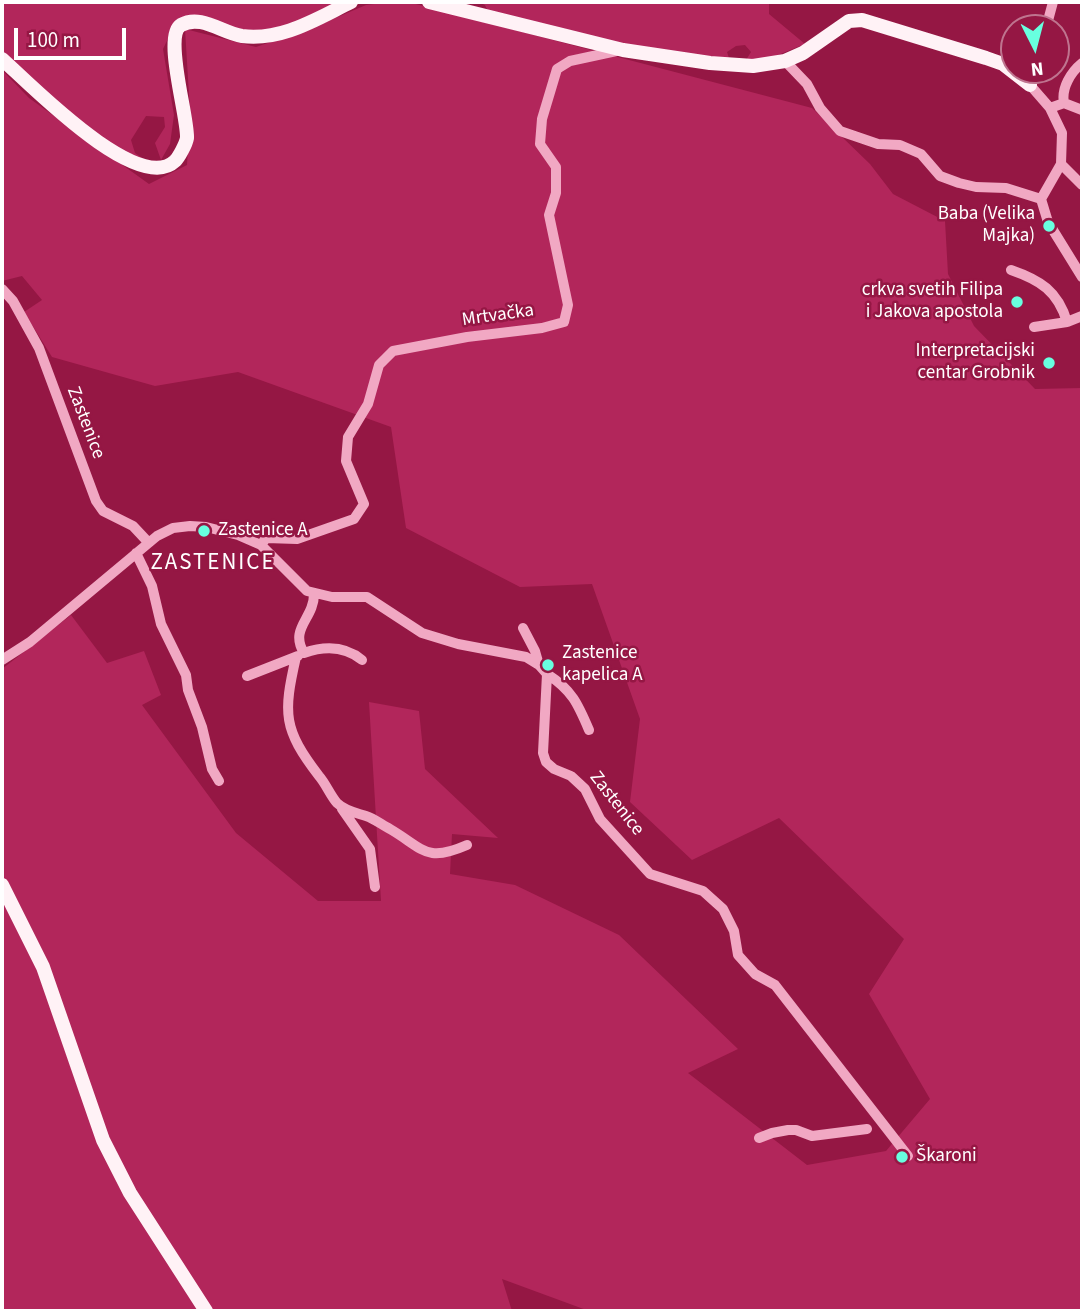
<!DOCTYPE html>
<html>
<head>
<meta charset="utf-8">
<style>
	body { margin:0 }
	#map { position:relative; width:1084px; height:1313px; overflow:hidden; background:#951744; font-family:"Source Sans 3",sans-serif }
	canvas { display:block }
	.frame { position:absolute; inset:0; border:4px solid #fff; pointer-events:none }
	.north { position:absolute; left:1000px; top:14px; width:70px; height:70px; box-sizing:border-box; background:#951744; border:2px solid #bf748f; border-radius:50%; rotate:174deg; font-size:19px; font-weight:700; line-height:28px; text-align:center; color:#fff }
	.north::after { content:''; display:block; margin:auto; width:24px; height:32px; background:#68ffdf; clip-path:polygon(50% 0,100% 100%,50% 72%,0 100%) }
	.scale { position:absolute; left:14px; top:28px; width:112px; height:32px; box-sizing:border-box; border:4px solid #fff; border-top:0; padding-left:9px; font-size:21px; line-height:24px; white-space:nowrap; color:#fff; -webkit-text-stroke:5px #951744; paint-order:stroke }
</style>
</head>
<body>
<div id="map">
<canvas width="1084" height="1313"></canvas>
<div class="frame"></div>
<div class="north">N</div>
<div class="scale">100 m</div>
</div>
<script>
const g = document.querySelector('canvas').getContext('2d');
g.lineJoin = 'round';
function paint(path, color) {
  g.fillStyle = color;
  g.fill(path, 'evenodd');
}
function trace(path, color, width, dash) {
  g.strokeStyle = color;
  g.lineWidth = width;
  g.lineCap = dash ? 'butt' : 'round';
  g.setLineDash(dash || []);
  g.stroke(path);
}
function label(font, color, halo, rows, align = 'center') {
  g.font = font + ' "Source Sans 3",sans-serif';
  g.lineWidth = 5;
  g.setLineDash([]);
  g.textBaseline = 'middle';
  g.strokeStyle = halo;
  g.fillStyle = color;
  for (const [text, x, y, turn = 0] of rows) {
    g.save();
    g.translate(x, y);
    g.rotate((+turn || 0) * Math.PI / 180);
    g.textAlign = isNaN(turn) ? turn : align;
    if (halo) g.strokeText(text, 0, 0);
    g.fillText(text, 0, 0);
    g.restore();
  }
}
const green = new Path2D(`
	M2 2H337L282 29 242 33 176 22 163 49 174 115 170 144 161 160 155 143 165 127 164 117 146 116 131 140 135 153 152 165 89 134 2 58Z
	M391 2H408L812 108 870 164 893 194 945 221 948 274 974 326 1035 389 1082 388V1311H589L502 1279 512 1311H211L118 1161 18 906 2 875V669L71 615 107 663 144 651 161 695 142 705 236 833 318 901H381L369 702 419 711 425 769 498 838 452 834 450 874 515 885 619 935 738 1049 688 1073 807 1165 886 1151 930 1099 869 994 904 939 779 818 692 860 630 802 640 719 592 584 520 587 406 528 391 427 238 372 155 386 52 357 24 312 42 300 22 276 2 281V70L29 98 149 184 187 165 190 111 185 29 256 47 314 27 366 5Z
	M478 2H769V14L805 44 761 62 746 60 751 52 745 45 736 46 727 52 730 61 635 47 489 14 485 5Z
	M2 893 31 952 81 1097 201 1311H2Z`);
const minor = new Path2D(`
	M1046 28 1053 2
	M785 61 807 84 820 108 840 131 878 144 900 145 921 154 940 176 959 183 976 187 1006 188 1041 199
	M1034 70 1030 85 1050 108 1064 103 1082 110
	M1064 103C1061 88 1071 72 1082 63
	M1050 108 1062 133 1061 164 1082 185
	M1061 164 1041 199 1048 222 1082 277
	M1011 270C1040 280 1058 291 1067 322L1082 316
	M2 289 13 301 39 348 96 501 103 511 133 526 148 542
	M1034 327 1067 322
	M261 545 266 538 297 539 354 519 364 504 346 461 348 437 368 404 379 365 393 351 467 337 542 328 564 322 568 305 549 215 556 193V167L540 144 542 119 557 69 570 61 621 50
	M136 553 152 586 161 624 186 675 188 690 202 727 212 769 219 781
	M314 594C314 619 289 628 304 653 324 646 345 646 362 660
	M523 628 535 651 539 665
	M296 657C283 714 283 729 319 776 326 784 330 795 337 803 345 811 357 813 366 816 375 819 382 825 390 829 424 849 426 863 467 845
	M2 660 30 642 157 536 173 528 190 526 206 527 238 535 261 545 307 591 332 597H367L422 633 458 644 526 657 539 665 547 674 543 753 546 762 554 769 571 776 585 789 600 819 650 874 703 891 723 909 734 931 738 955 755 974 775 985 908 1156
	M547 674C572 690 578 704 589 730
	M247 676 298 656
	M342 809 370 849 375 887
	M759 1138 772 1133 788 1130H796L812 1136 867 1129`);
const major = new Path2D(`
	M429 2 623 50 710 63 753 66 785 61 803 53 849 21 862 20 986 58 1003 64 1030 85
	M2 59C29 83 138 196 175 161 179 157 186 144 187 138 188 116 163 36 181 25 201 14 222 33 242 36 282 41 316 19 351 2
	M2 885 43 967 103 1140 130 1193 206 1311`);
const markers = [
	[1049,226,7,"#68ffdf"],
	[1017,302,7,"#68ffdf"],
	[1049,363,7,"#68ffdf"],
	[204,531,7,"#68ffdf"],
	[548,665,7,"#68ffdf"],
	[902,1157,7,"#68ffdf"]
];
const poiNames = [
	["Baba (Velika",1035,215],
	["Majka)",1035,237],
	["crkva svetih Filipa",1003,291],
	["i Jakova apostola",1003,313],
	["Interpretacijski",1035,352],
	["centar Grobnik",1035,374],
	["Zastenice A",218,531,"left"],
	["Zastenice",562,654,"left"],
	["kapelica A",562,676,"left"],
	["Škaroni",916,1157,"left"]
];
const streetNames = [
	["Mrtvačka",498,316,-8],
	["Zastenice",85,423,69],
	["Zastenice",616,804,52]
];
const quarterNames = [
	["ZASTENICE",213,564]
];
paint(green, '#b2265b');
trace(minor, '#f1a8c3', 10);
trace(major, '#fff2f6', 14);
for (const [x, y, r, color] of markers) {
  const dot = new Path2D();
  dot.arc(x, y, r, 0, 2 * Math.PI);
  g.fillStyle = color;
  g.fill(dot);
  trace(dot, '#951744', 2.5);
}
label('19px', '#fff', '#951744', poiNames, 'right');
label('19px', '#fff', '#951744', streetNames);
g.letterSpacing = '2px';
label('23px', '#fff', '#951744', quarterNames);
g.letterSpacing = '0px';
</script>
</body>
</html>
